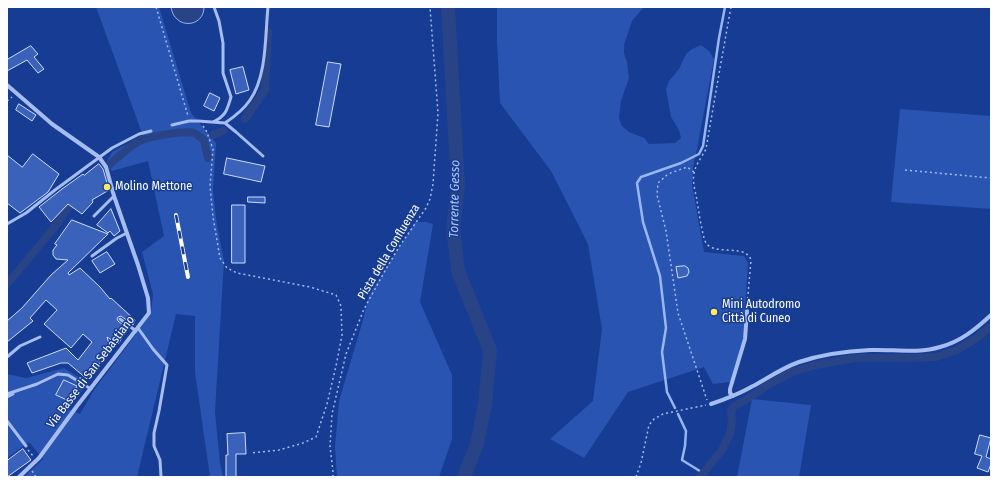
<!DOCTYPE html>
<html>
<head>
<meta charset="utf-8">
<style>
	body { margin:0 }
	#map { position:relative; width:998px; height:484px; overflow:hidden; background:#173c93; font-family:"Fira Sans Condensed",sans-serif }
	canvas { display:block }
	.frame { position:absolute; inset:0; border:8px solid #fff; pointer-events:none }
</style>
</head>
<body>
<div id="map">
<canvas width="998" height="484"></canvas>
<div class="frame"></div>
</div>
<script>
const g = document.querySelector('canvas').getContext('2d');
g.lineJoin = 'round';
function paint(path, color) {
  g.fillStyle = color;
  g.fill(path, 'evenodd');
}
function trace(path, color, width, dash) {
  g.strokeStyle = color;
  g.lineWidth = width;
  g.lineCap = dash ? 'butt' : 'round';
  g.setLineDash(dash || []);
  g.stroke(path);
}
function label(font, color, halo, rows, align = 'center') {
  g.font = font + ' "Fira Sans Condensed",sans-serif';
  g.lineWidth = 3;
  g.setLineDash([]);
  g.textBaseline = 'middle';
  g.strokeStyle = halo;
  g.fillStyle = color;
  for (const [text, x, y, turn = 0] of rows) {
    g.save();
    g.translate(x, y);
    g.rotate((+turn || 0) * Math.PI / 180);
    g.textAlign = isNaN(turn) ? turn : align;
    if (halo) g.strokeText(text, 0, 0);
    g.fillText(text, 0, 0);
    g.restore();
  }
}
const green = new Path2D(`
	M96 7H159L191 113 216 143 213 191 217 226 224 261 215 412 220 463 223 477H210L195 372V316L176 314 137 477H24L43 459 29 442 7 458V374L26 378 64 368 88 383 69 409 80 414 94 390 151 314 153 294 142 252 164 236 148 161 112 171 108 166 107 161 112 152 143 136Z
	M497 7H644L632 21 624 45V53L627 62 629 78 621 101 619 118 622 126 629 132 644 138 649 144 675 143 681 138 679 130 671 117 666 89 669 81 679 69 686 54 692 49 701 45 709 51 714 59 697 149 693 167 692 185 704 252 744 256 748 263 743 340 730 382 713 384 704 367 628 392 584 458 550 439 593 401 602 329 588 244 551 171 500 103 497 41Z
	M900 109 991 116V209L891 202Z
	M415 222H426L433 224 420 302 452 375V439L439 477H337L335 447 339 401 363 320 369 295Z
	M752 399 811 405 799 477H737Z`);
const water = new Path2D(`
	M171 7H204C204 28 174 30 171 7Z`);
const stream = new Path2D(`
	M675 408 667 392 662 352 666 328 660 276 643 222 637 183 641 177 681 163 699 154 703 146 719 38 725 7
	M678 414 686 431 685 446 682 460 703 473`);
const canal = new Path2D(`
	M245 119 265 90 268 32
	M213 135 223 131
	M109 165C118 157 126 149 136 143 144 137 185 130 194 133 198 135 201 138 204 140L208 158
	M7 284 54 228 67 209 77 198
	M700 477 722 450 730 433 732 422 731 411 734 406 744 401 768 385 792 372 816 365 855 358H909L936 357 957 350 978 337 991 326`);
const river = new Path2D(`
	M448 7 458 185 453 229 458 271 490 350 485 404 477 444 464 477`);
const building = new Path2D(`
	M31 46 38 54 34 57 44 69 38 73 27 60 7 71V60Z
	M328 62 341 64 329 127 316 125Z
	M243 67 249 90 236 94 230 70Z
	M210 93 220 98 214 111 204 106Z
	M19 104 36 115 32 121 16 110Z
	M33 154 59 174 48 192 20 213 7 203V155L22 167Z
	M227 158 265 166 261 182 224 174Z
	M99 164 103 169 109 190 92 200 93 202 82 214 68 204 51 222 39 207 62 189 83 174 84 175Z
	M248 197H265V203L248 202Z
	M232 205H245V263H232Z
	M111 209 120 231 114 236 110 231 108 233 97 225Z
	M72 220 108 234 68 273 69 275 80 268 100 287 110 299 111 298 135 320 133 325 121 316 118 317 117 319 118 321 128 329 118 344 107 337 111 350 87 379 68 363H61L32 373 27 363 66 348 78 360 92 342 83 334 71 348 44 324 57 310 46 300 30 318 33 321 7 342V321L22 308 51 275 68 260 56 259 53 255V250L57 245 55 244Z
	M107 252 115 264 100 273 92 261Z
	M685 266 688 268 689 272 687 276 678 278 676 267Z
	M64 380 77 386 69 401 56 395Z
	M245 433 246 454H236V477H226V455H228L227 434Z
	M980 435 991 438 986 457 991 459V464L988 472 977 468 982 456 975 454Z
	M23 449 31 460 7 477V461Z`);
const path = new Path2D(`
	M156 7 188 116
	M731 7 720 68 706 149C702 157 695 165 694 174 692 182 696 193 697 201 699 213 701 226 704 238 705 241 706 244 709 246 720 254 746 245 751 260L747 306
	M7 101 12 97
	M203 126 206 130 213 149 210 186 213 217 220 258 227 268 237 273 310 287 336 295 341 306 342 335 336 366 327 404 316 437 303 443 279 450 251 453
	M905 170 991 178
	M694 172 687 167 668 174 658 183 657 195 666 231 678 313 707 400
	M28 450 33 456
	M32 471 36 477
	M333 477V472L330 446 332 414 346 354 364 309 386 269 399 247 426 208 430 199 433 184 438 113 430 7
	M636 477 641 463 649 425 654 419 663 414 706 405`);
const lane = new Path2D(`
	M213 122C226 116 227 110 231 97L223 73V43L219 21 214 7
	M225 123C234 117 244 109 250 100 267 76 265 36 268 7
	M225 123 236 132 263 156
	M172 125 189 121H198L225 123
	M94 216 114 196
	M7 224 26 213 55 190 112 148 139 134 151 131
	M92 256 117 238 127 233
	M120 319 136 331
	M138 328 153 349 167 365 159 411 154 433V446L160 460 161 477
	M7 357 20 346 40 337
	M7 394 37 384 58 374 68 375 91 389
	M7 397 13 394
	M7 421 26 446`);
const street = new Path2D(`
	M7 85 52 124 99 157 106 167 114 196 138 265 148 298 149 313 77 406 39 458 19 477
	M733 396 730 393V389L745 339 747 311
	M711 404C726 399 739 394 753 386 768 378 782 368 799 362 820 355 848 351 870 350 893 349 918 354 940 347 960 342 976 329 991 315`);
const rail = new Path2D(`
	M176 215 188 277`);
const markers = [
	[107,187,4,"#ffe866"],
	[714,312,4,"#ffe866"]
];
const poiNames = [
	["Molino Mettone",115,187],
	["Mini Autodromo",722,305],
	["Città di Cuneo",722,319]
];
const streetNames = [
	["Pista della Confluenza",389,252,-59],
	["Via Basse di San Sebastiano",91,372,-53]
];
const waterNames = [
	["Torrente Gesso",455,199,-89]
];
paint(green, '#2954b2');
paint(water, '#284486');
trace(water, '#98b6f3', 1);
trace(stream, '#98b6f3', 2.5);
trace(canal, '#284486', 8);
trace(river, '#284486', 14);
paint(building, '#3b62ba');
trace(building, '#cddcfc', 1);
trace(path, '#a6bdf1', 1.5, [2, 3]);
trace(lane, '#a6bdf1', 3);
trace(street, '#a6bdf1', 4);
trace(rail, '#fff', 4);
trace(rail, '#173c93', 2.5, [8]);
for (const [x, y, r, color] of markers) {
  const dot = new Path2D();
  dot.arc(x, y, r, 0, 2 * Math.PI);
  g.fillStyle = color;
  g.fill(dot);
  trace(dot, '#173c93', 1.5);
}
label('12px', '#fff', '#173c93', poiNames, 'left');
label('12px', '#fff', '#173c93', streetNames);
label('italic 13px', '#b2c8f7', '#173c93', waterNames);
</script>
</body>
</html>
